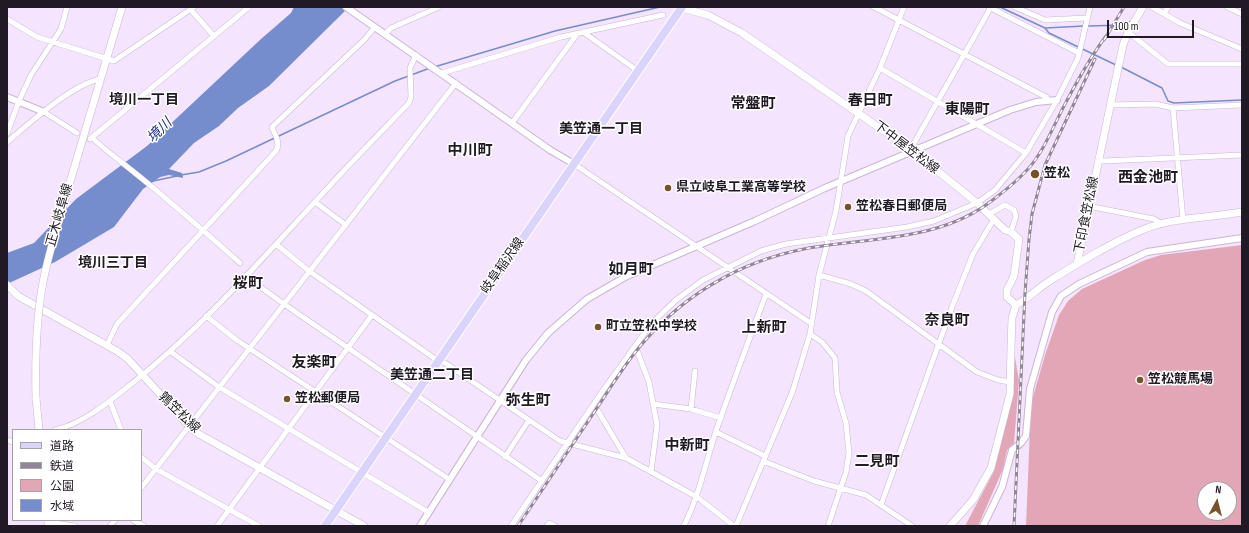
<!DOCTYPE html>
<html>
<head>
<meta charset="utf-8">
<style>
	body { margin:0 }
	#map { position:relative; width:1249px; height:533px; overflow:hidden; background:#f5e4fe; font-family:"Sofia Sans Condensed","Noto Sans JP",sans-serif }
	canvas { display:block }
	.frame { position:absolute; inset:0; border:8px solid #211924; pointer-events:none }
	.legend { position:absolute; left:12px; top:429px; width:130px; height:92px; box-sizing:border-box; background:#fff; border:1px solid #a6a3a7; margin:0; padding:5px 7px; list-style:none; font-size:12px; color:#211924 }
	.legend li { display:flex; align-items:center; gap:8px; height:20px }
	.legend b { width:20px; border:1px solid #a6a3a7 }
	.north { position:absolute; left:1197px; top:481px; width:40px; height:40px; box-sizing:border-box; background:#fff; border:1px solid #a6a3a7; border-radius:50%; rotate:7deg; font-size:11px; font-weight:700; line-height:16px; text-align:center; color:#211924 }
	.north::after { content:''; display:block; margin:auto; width:14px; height:18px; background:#75532b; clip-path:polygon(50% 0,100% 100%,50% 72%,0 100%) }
	.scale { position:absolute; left:1107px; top:20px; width:87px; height:18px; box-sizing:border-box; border:2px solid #211924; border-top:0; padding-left:5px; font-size:12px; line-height:14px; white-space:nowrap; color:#211924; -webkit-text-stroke:3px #fff; paint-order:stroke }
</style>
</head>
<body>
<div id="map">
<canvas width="1249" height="533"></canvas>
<div class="frame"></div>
<ul class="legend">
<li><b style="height:5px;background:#dad4fc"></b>道路</li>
<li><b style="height:5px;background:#928598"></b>鉄道</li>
<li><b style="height:11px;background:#e2a6b7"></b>公園</li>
<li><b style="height:11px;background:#768dcd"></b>水域</li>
</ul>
<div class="north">N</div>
<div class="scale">100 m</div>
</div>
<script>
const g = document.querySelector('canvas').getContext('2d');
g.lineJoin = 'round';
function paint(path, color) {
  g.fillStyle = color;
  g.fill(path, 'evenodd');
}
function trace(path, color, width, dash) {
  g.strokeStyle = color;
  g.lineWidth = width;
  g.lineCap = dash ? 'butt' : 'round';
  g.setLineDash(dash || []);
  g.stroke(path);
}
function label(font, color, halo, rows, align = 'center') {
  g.font = font + ' "Sofia Sans Condensed","Noto Sans JP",sans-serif';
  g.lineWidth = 3;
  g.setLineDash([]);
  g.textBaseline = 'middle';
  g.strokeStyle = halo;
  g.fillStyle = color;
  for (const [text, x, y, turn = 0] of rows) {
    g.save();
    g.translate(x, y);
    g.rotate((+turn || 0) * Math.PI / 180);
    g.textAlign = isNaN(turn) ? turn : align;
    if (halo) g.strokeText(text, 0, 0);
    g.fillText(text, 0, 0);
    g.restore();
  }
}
const green = new Path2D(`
	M1242 245V526H1026L1031 404 1045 355 1059 315 1068 301 1082 289 1145 260 1161 255ZM1205 489H1229V513H1205Z
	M1015 357 1019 381 1014 443 1007 450 1003 469 978 526H965L994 471 1013 395Z`);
const water = new Path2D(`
	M294 7H349L269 86 238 108 219 126 194 143 169 169 182 173 183 178 169 175 160 177 143 189 114 227 55 262 7 284V253L34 243 76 199 147 146 261 39 291 13Z`);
const stream = new Path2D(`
	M1000 7 1045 28 1084 26
	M1088 26 1124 25 1131 21
	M1045 28 1049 33 1116 65
	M434 67 555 31 660 7
	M1121 67 1162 88 1168 101 1174 103 1242 100
	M181 175 199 172 226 161 395 81 430 68
	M153 181 177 176`);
const minor = new Path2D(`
	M874 7 1046 97 1048 100
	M989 7 1079 53
	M1015 7 1045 20 1087 18
	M1152 7 1180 23 1242 49
	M1227 7 1242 14
	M191 10 213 35
	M1164 14 1168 7
	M7 19 37 37 114 61 194 7
	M583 32 638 71
	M1128 32 1168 64H1242
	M385 34 391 28 439 7
	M880 68 1026 153
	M442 73 561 37 663 15
	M1111 105 1155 104 1173 108 1242 105
	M1173 108 1183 220
	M44 112 77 133
	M512 123 577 34
	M7 133 19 101 31 75 61 29 67 7
	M93 138C95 142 124 164 130 169 168 199 204 231 240 263
	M90 139 249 7
	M7 142C31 122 69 87 99 79
	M913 151V145L991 7
	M1098 160 1103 161 1242 155
	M574 164 812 324
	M315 202 346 225
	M1088 206 1154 219 1162 224
	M989 214 1005 205 1014 210 1016 216 1011 232
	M276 244 309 271 434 358 445 363 560 441 626 458 697 497 734 526
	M819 275 851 284 866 291 977 372 998 380 1010 382
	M245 276 284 304 542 481
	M206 316 238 341 449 479
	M810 334 822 342 835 358 837 392 846 423 849 453 846 472 828 526
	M107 345 117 324 276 151C281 142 275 136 272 127L364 40 375 27
	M171 352 219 387 428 512
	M638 353 649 382 657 425 651 472
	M110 401 121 430
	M653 404 691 409 721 418
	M691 409 695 371
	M598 411 626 458
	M55 430C81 424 105 405 125 389 199 331 262 259 325 191 352 161 381 132 409 103L411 97 410 68 416 55
	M716 432 765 456
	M7 440 13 442
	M141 457 156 469 259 526
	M505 457 529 420
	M763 461 814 481 866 495 912 526
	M141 488 456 83
	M881 505 952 307 973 254 994 219
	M133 520 144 526
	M48 522 75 526
	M110 526 115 520
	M217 526 372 315
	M511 526 602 392 651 324 676 300 703 280 761 251 786 244 907 227 934 221 977 203 995 190 1026 153 1057 100 1078 58 1090 7
	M547 526 549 523 555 526
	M684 526C699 495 705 466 715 434 731 387 749 340 766 294
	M736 526 792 393 810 334 819 275 836 211 848 136 880 68 904 7`);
const tertiary = new Path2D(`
	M346 7 550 150 574 164
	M7 97 44 112
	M420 526 526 360 548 333 587 299 627 276 755 221 825 188 1010 110 1036 102 1057 100
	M983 526 1002 487 1012 450 1021 443 1026 436 1030 389 1052 312 1061 296 1079 284 1147 252 1242 238`);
const secondary = new Path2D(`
	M682 8 708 15 742 33 813 82 913 151 977 203 1005 230 1011 232 1019 239 1014 276 1007 290V297L1016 305
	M67 192 122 7
	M1077 264 1123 45 1128 32 1143 7
	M7 285 18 296 117 351 128 359 189 426 197 433 364 526
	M36 398 39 430
	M48 520V526
	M950 526 973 500 991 468 1010 394 1011 347 1012 318 1016 305C1029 298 1038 288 1051 280 1080 262 1111 243 1142 230 1173 217 1209 218 1242 212`);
const primary = new Path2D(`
	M325 526 682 7`);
const rail = new Path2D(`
	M1104 40 1124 7
	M518 526C543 489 568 451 593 414 607 393 621 370 637 350 679 298 737 262 804 249 868 237 941 242 994 199 1006 190 1018 180 1028 169 1044 151 1053 127 1064 106 1077 81 1090 58 1106 36
	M1014 526 1025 293 1029 239 1032 214 1045 165 1095 59`);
const secondaryBridge = new Path2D(`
	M36 398C35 359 36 320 43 282 49 251 59 222 67 192`);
const markers = [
	[1035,174,5,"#75532b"],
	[668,188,4,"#75532b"],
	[848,207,4,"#75532b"],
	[598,327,4,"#75532b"],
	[1140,380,4,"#75532b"],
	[287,399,4,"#75532b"]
];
const streetNames = [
	["下中屋笠松線",906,148,37],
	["正木岐阜線",60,215,-74],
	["下印食笠松線",1087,215,-79],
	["岐阜稲沢線",503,266,-55],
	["鶉笠松線",179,413,44]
];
const poiNames = [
	["笠松",1044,174],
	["県立岐阜工業高等学校",676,188],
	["笠松春日郵便局",856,207],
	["町立笠松中学校",606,327],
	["笠松競馬場",1148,380],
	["笠松郵便局",295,399]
];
const neighbourhoodNames = [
	["境川一丁目",144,100],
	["美笠通一丁目",601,129],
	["境川三丁目",113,263],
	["美笠通二丁目",432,375]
];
const waterNames = [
	["境川",160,131,-45]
];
const quarterNames = [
	["春日町",870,101],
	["常盤町",753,104],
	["東陽町",967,110],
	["中川町",470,151],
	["西金池町",1148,178],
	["如月町",631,270],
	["桜町",248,284],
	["奈良町",947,321],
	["上新町",764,328],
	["友楽町",314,363],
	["弥生町",528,401],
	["中新町",687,446],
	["二見町",877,462]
];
paint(green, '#e2a6b7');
paint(water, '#768dcd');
trace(stream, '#768dcd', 1.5);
trace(minor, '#cab5d4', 6);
trace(tertiary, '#cab5d4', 8);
trace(secondary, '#cab5d4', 8);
trace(primary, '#fff', 10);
trace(minor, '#fff', 5);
trace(tertiary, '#fff', 6);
trace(secondary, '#fff', 7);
trace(primary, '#dad4fc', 8);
trace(rail, '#928598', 3);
trace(rail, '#fff', 1.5, [4.5]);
trace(secondaryBridge, '#cab5d4', 8, []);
trace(secondaryBridge, '#fff', 7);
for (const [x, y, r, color] of markers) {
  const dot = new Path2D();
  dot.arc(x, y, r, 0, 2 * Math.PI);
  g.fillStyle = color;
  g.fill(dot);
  trace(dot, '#fff', 1.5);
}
label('13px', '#211924', '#fff', streetNames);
label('bold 13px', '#211924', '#fff', poiNames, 'left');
label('bold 14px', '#211924', '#fff', neighbourhoodNames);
label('italic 14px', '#20327e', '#fff', waterNames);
label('bold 15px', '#211924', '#fff', quarterNames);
</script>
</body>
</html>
